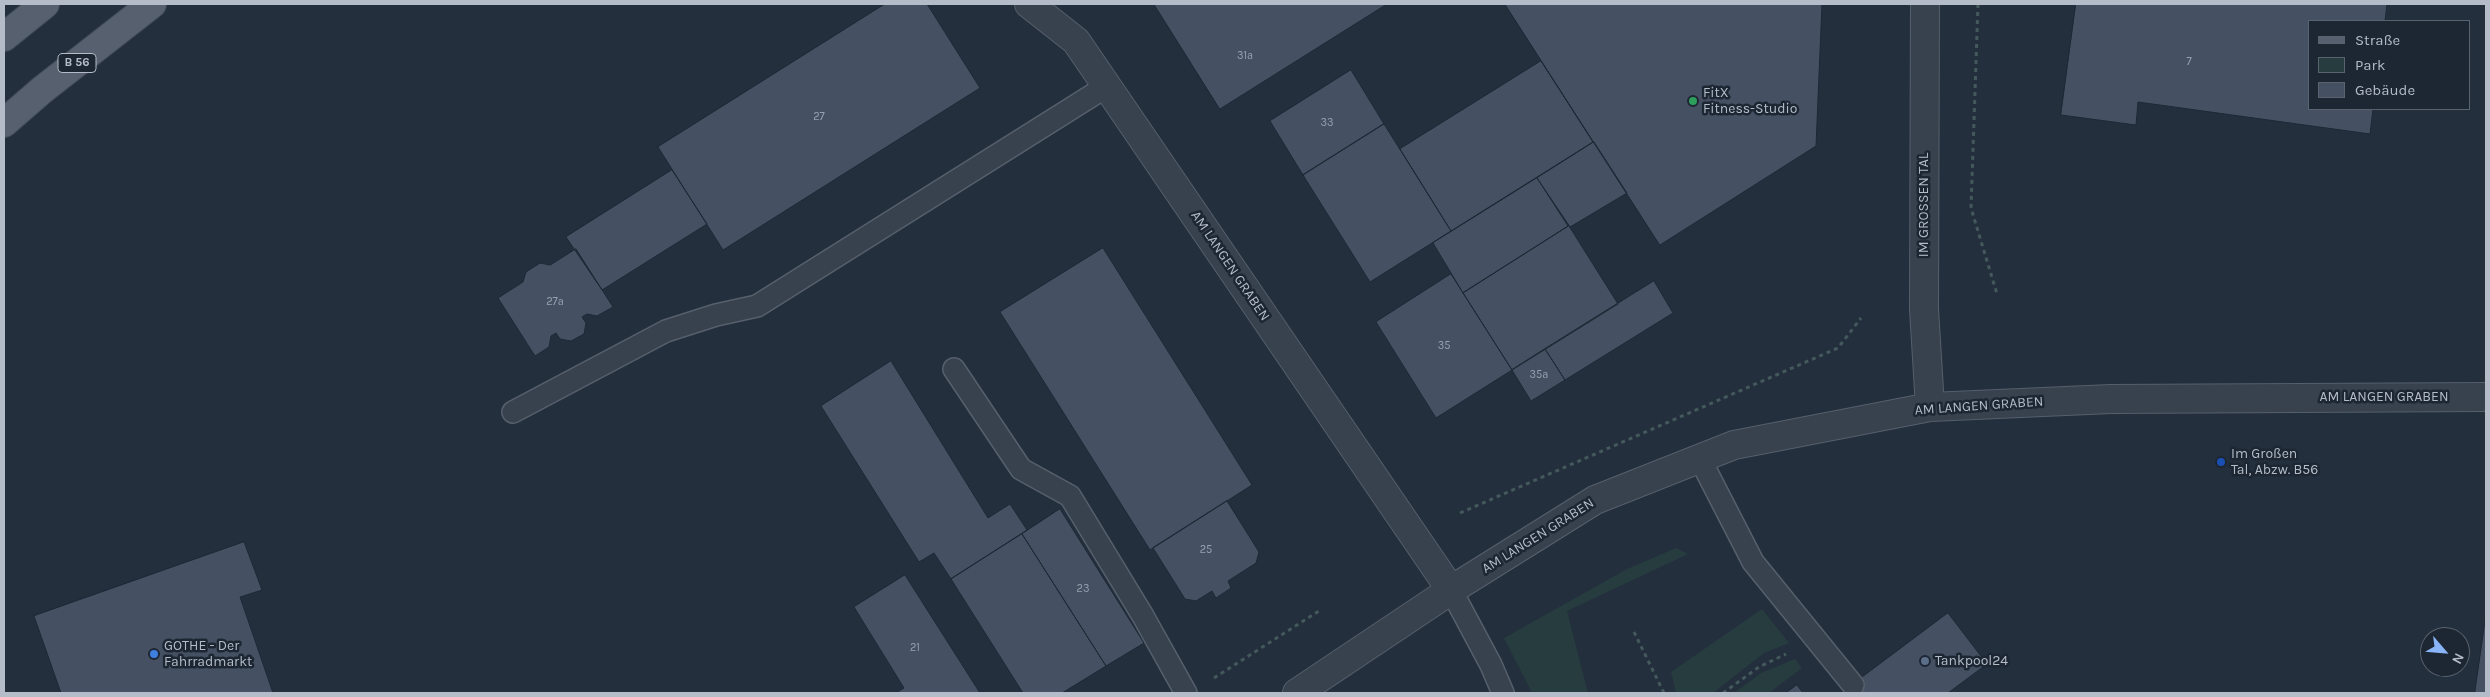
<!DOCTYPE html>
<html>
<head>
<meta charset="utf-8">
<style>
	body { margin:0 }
	#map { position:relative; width:2490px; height:697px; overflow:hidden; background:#242f3e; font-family:Karla,sans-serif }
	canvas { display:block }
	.frame { position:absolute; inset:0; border:5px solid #b4bcc9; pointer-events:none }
	.legend { position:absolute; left:2308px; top:20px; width:162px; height:90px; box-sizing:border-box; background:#1d2633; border:1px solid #59626f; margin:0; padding:6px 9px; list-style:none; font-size:15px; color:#b4bcc9 }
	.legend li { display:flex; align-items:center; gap:10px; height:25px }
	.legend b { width:25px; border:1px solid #59626f }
	.north { position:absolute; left:2420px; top:627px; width:50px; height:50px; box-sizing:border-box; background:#1d2633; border:1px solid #59626f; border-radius:50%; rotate:117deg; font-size:14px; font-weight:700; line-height:20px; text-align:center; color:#b4bcc9 }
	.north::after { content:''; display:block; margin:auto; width:18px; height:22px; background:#8ab4f8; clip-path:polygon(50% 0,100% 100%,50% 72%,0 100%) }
</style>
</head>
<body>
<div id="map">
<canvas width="2490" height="697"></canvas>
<div class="frame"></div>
<ul class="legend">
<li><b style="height:6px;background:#56606e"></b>Straße</li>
<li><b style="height:14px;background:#263c3f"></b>Park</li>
<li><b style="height:14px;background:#455162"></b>Gebäude</li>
</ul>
<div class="north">N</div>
</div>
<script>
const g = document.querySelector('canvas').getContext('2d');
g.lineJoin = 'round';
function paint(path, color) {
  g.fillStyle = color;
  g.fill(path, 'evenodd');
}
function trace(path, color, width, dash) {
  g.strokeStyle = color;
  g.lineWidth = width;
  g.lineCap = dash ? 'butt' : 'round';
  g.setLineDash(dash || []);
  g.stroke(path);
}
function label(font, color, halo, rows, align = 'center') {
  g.font = font + ' Karla,sans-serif';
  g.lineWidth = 5;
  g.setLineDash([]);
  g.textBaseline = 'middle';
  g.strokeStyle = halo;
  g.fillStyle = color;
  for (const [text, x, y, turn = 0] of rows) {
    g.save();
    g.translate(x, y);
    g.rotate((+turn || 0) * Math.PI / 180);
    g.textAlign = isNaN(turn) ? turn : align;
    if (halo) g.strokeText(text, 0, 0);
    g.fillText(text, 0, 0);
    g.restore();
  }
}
const green = new Path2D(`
	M1676 548 1688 554 1567 611 1588 693H1532L1504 638 1627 569Z
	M1762 609 1789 643 1764 653 1713 693H1676L1671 672Z
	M1795 659 1802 668 1769 693H1734L1761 673Z`);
const building = new Path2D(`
	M885 4H927L980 88 723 250 658 147Z
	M1154 4H1387L1220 109Z
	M1505 4H1822L1816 146 1660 245Z
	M2076 4H2387L2385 21H2309V109H2373L2370 134 2138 102 2136 125 2061 115Z
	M1541 61 1593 142 1451 231 1400 149Z
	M1351 70 1384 124 1303 175 1270 121Z
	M1384 124 1451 231 1370 282 1303 175Z
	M1594 142 1627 193 1570 227 1537 178Z
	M672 170 707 224 602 290 566 237Z
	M1537 178 1568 226 1463 293 1433 243Z
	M1569 226 1618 304 1512 370 1463 293Z
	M1103 248 1252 485 1150 550 1000 312Z
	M576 249 613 307 597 316 587 314 582 317 586 323 584 334 571 341 560 339 556 333 551 336 549 347 535 356 498 298 523 282 526 272 540 263 550 265Z
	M1451 274 1512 370 1436 418 1376 322Z
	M1654 281 1673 313 1565 380 1545 349Z
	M1545 349 1565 380 1531 401 1512 370Z
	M891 361 988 518 1010 504 1027 530 951 579 934 553 919 562 821 406Z
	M1227 501 1259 552 1256 563 1228 581 1231 588 1216 598 1212 591 1196 601 1185 599 1153 548Z
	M1060 509 1144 643 1106 666 1022 534Z
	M1022 534 1106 666 1062 693H1023L951 579Z
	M244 542 262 590 240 597 273 693H61L34 616Z
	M905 575 980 693H896L904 688 854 607Z
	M1948 613 1987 664 1948 693H1841Z
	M2486 614V693H2475Z
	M1797 685 1803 693H1786Z`);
const path = new Path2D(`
	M1978 4 1971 208 1997 294
	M1460 513 1838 348 1861 318
	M1634 632 1664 693
	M1214 678 1322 609
	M1723 693 1759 667 1786 654`);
const service = new Path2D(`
	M954 369 1021 469 1070 496 1143 616 1186 693
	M513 412 666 331 716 315 757 306 1107 86
	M1700 459 1753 562 1853 685
	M1451 590 1491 665 1503 693`);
const minor = new Path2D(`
	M1029 4 1076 41 1451 590
	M1925 4 1924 309 1930 407
	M1297 693 1451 590 1595 500 1734 445 1930 407 2111 399 2486 397`);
const primary = new Path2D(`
	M4 37 45 4
	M4 123 42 90 152 4`);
const markers = [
	[1693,101,5,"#2e9e5b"],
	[2221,462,5,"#1a4fb4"],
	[154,654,5,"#3f7fe0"],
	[1925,661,5,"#5c6f8a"]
];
const numberNames = [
	["31a",1245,56],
	["7",2189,62],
	["27",819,117],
	["33",1327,123],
	["27a",555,302],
	["35",1444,346],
	["35a",1539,375],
	["25",1206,550],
	["23",1083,589],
	["21",915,648]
];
const shields = [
	[77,63,38]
];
const shieldNames = [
	["B 56",77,63]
];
const poiNames = [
	["FitX",1703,93],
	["Fitness-Studio",1703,109],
	["Im Großen",2231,454],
	["Tal, Abzw. B56",2231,470],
	["GOTHE - Der",164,646],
	["Fahrradmarkt",164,662],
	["Tankpool24",1935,661]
];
const streetNames = [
	["IM GROSSEN TAL",1924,205,-90],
	["AM LANGEN GRABEN",1230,266,56],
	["AM LANGEN GRABEN",2384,397],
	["AM LANGEN GRABEN",1979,406,-4],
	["AM LANGEN GRABEN",1538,536,-32]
];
paint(green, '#263c3f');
paint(building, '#455162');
trace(building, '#1f2835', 1);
trace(service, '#565f6c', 24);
trace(minor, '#565f6c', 30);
trace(primary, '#414a57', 30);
trace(path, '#44595c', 3, [4, 4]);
trace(service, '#38414e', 21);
trace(minor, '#38414e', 28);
trace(primary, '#56606e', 28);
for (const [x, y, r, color] of markers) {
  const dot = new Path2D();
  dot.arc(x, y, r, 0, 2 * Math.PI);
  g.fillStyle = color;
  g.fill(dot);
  trace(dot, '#1d2633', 2);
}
label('11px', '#98a1af', null, numberNames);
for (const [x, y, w] of shields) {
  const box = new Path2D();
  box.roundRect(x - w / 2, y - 9.5, w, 19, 4);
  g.fillStyle = '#1d2633';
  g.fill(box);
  trace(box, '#b4bcc9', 1);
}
label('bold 12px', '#b4bcc9', null, shieldNames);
label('14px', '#b4bcc9', '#1d2633', poiNames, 'left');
label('14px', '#b4bcc9', '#1d2633', streetNames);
</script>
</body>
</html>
